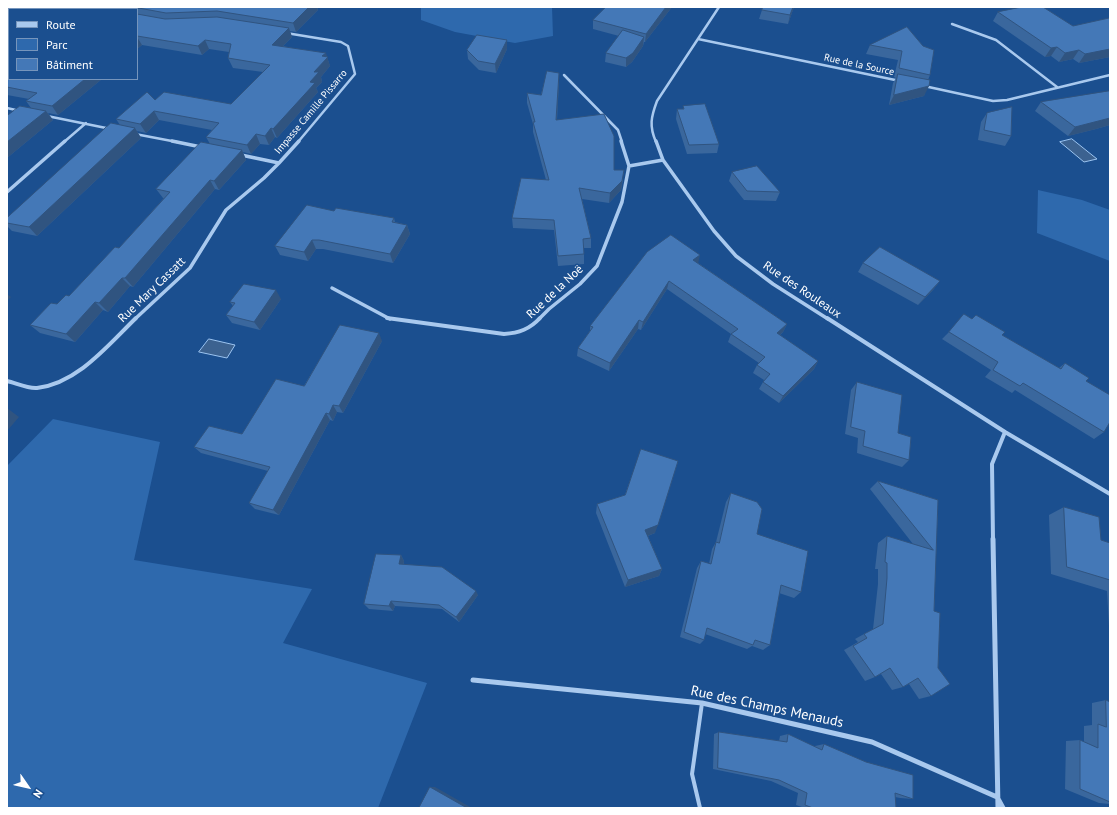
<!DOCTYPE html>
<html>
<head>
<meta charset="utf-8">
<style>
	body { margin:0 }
	#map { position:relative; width:1117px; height:815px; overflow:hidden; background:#1b4f8f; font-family:"PT Sans",sans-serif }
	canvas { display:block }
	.frame { position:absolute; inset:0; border:8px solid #fff; pointer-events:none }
	.legend { position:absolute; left:8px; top:8px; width:130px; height:72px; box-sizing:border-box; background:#1b4f8f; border:1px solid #7695bc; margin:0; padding:5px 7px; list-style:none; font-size:12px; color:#fff }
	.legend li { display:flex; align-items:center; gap:8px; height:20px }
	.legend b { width:20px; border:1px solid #7695bc }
	.north { position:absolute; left:8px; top:767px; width:40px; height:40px; -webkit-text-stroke:3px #1b4f8f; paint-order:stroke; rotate:124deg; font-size:11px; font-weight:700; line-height:16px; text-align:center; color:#fff }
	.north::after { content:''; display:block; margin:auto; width:14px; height:18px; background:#fff; clip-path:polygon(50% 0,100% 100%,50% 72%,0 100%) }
</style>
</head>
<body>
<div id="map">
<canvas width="1117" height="815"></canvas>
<div class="frame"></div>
<ul class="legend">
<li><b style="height:5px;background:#a9c9ee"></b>Route</li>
<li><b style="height:11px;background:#2e69ad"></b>Parc</li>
<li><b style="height:11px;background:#4478b7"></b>Bâtiment</li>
</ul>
<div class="north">N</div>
</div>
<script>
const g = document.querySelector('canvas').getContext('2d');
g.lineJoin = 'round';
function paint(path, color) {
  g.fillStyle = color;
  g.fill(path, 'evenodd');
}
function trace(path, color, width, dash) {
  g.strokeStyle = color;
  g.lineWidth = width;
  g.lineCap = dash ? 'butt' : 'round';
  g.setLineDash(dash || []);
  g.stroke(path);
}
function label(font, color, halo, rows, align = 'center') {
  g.font = font + ' "PT Sans",sans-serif';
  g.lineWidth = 3;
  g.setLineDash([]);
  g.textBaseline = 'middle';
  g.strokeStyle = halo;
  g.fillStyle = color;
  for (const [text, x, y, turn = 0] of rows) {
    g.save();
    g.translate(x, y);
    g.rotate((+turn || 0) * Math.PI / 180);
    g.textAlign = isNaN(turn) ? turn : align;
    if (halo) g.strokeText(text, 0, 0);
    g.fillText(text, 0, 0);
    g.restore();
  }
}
const green = new Path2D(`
	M421 7H552L553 36 515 43 455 32 421 20Z
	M1038 190 1082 200 1110 210V261L1037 233Z
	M53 419 160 442 134 560 312 589 283 643 427 683 378 808H7V466Z`);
const water = new Path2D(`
	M1072 139 1097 159 1084 162 1060 142Z
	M209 339 235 345 227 358 199 352Z`);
const lane = new Path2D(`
	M700 808 692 774 702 703`);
const streetFar3 = new Path2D(`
	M952 24 996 40 1057 87
	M286 33 341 42 348 46 355 74 298 142
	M698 39 900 81
	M564 75 618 130 622 142
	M924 86 993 101 1007 100 1110 75
	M7 108 20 111
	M47 116 111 129
	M135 134 177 142
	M64 142 86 123
	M656 142C649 126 651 117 657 101L719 7`);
const streetFar2 = new Path2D(`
	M172 141 201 147
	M621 141 629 166
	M656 141 663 160 714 231 736 256 773 284 828 319
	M279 163 299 141
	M7 192 65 141
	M332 288 390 319
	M135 319 190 268 226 210 264 178 279 163 241 155
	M539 319 549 309 580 284 597 266 622 202 629 166 663 160`);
const streetFar1 = new Path2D(`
	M387 318 504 334C519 333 530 329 540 318
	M827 318 1005 432 1110 494
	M7 381C16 383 28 389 37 388 78 383 108 345 136 318
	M993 540 992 464 1005 432`);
const street = new Path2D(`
	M993 539 998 808
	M473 680 702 703 872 742 997 797 1003 808`);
const wall = new Path2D(`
	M7 7H317L318 10 296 32 290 31 292 37 283 46 327 57 330 66 321 77 322 82 316 88 318 92 277 138 275 137 269 145 260 144 251 154 243 152 246 160 219 190 215 189 133 287 130 286 108 312 103 310 75 342 40 333 30 325 69 296 119 248 164 198H163L156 189 210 144 206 137 212 130 159 120 146 133 137 131 141 138 37 236 12 231 7 226V218L120 125 116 119 155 100 231 104 263 72 233 68 228 58 229 52 209 49 202 55 142 45 137 49V9H9L102 79 58 115 48 113 53 120 7 158V116L31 108 26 101 29 99 7 95Z
	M672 7 645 42H644L643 46 632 62 626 67 605 62 606 53 619 36 593 29V20Z
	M763 7H794L788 24 759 19Z
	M998 12 1110 57 1079 63 1073 59 1059 62 1051 56 1045 57 993 21Z
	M907 27 930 75 928 80 924 96 889 105 893 83 896 78 894 77 898 60 866 54 870 45Z
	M507 49 496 73 479 70 468 59 467 50Z
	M559 73V83L557 120 614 170 623 180 621 190 609 203 582 199 591 238V248H584V264L558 266 554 230 513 228 512 218 546 180 533 132V124L527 103V93L541 95Z
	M1110 91V125L1096 129 1068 136 1035 111 1041 102Z
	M683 106 719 144 717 153 687 154 676 119 677 109H683Z
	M987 113 1011 136 1005 146 978 140 981 122Z
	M732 172 780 192 776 201 744 200 729 181Z
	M334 211 394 218 395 222 407 225 410 234 393 263 323 249H316L308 261 280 255 275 246Z
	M698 263 787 324 783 332 780 335 818 361 814 369 779 403 759 389 763 382 764 380 753 373 757 365 759 363 728 342 731 334 667 289 641 330 638 329 609 371 577 356 578 348 590 331V326Z
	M863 263 940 281 933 290 918 305 858 272Z
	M281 299 260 330 232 323 226 315 233 306 230 302Z
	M972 319 1002 335 1059 368 1065 363 1086 381 1104 432 1094 439 1015 390 1012 393 985 377 991 370 942 339 949 332Z
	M382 341 343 413 337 412 333 421 330 420 279 515 255 509 249 503 268 471 201 453 194 447 242 434 304 386Z
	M857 382 898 433 909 460 902 467 857 453 858 438 845 434 851 390Z
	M878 481 938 500 931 696 919 699 909 684 903 687 892 690 881 674 875 677 865 681 844 650 858 642 855 639 873 629 878 584V569H875L878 543 887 536 913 544 870 489Z
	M731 493 757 534 801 592 794 598 779 593 770 645 763 650 752 646 747 649 705 634 704 640 700 644 680 637 697 568 701 561 709 564 712 549 716 542 726 502Z
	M597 504 655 533 648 536 662 569 659 576 625 587 596 513Z
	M1064 507 1101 540 1110 543V626H1109L1107 591 1051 574 1049 515Z
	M401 555 404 561V565L478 595 459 622 442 609 395 606 393 611 369 609 364 604Z
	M1106 700 1110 702V804L1099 803 1065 789 1066 741 1080 740 1084 742V726L1092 725V703Z
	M719 732 779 741 780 736 788 734 814 747 815 746 824 744 913 799 900 798 895 797 896 808H805L796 805 798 793 771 781 713 769 714 734Z`);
const shadedWall = new Path2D(`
	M309 7H317L318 10 296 32 293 23Z
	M666 7H672L645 42 646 34Z
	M793 7H794L788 24 790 15Z
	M289 28 292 37 275 54 272 45Z
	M137 37 142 45 137 49Z
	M644 37 643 46 632 62 626 67V58Z
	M205 40 209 49 202 55 198 46Z
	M507 40V49L496 73 495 64Z
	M1057 47 1051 56 1045 57 1051 48Z
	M1110 49V57L1079 63 1085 54Z
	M1079 50 1073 59 1059 62 1065 53Z
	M326 53 330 66 321 77 322 82 316 88 318 92 277 138 273 129 310 82 314 72 322 56Z
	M559 73V83L556 130V120Z
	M85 79H102L58 115 52 106Z
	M929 86 924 96 889 105 894 95Z
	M46 111 53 120 7 158V142Z
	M154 111 159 120 146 133 140 124Z
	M1110 118V125L1096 129 1068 136 1075 127Z
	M135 128 141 138 37 236 29 227Z
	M271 128 275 137 269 145 265 136Z
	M256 134 260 144 251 154 247 145Z
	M242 150 246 160 219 190 214 181Z
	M624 170 621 190 609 203 610 193Z
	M210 180 215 189 133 287 125 278Z
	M407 225 410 234 393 263 390 254Z
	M312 240 316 249 308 261 304 252Z
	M700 255 698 264 693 260Z
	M122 278 130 286 108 312 99 303Z
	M669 281 667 289 641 330 643 322Z
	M940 281 933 290 918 305 925 297Z
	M276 290 281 299 260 330 254 322Z
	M7 294 11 297 7 301Z
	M95 302 103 310 75 342 66 334Z
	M639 320 638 329 609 371 610 363Z
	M787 324 783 332 773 341 777 333Z
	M379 333 382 341 343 413 339 406Z
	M818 361 814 369 779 403 783 396Z
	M333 405 337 412 333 421 329 414Z
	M7 408 19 417 7 431Z
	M326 413 330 420 279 515 273 510Z
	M658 525 655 533 642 538 645 530Z
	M401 555 404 561 403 570 399 564Z
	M662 569 659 576 625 587 628 580Z
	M476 591 478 595 459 622 456 617Z
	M391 601 395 606 393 611 389 606Z
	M430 787H435L472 808H467Z`);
const building = new Path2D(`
	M7 7H309L293 23 217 11 166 13 133 7 130 9H9V79H85L52 106 26 101 37 93 7 87Z
	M606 7H666L646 34 593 20Z
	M763 7H793L790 15 762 10Z
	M1022 7H1043L1073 26 1109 18 1110 19V49L1085 54 1079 50 1065 53 1057 47 1051 48 998 12Z
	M137 14 165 19 217 17 289 28 272 45 326 53 322 56 328 57 314 72H319L310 82 315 83 273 129 271 128 265 136 256 134 247 145 206 137 219 123 214 122 154 111 140 124 116 119 147 92 155 100 164 92 231 104 270 65 228 58 231 44 205 40 198 46 137 36Z
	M907 27 923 46 934 50 930 75 899 68 902 51 870 45Z
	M623 30 644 37 633 53 626 58 606 53Z
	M477 35 507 40 495 64 478 61 467 50Z
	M547 71 559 73 556 120 604 114 614 136V170H624L622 181 610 193 579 188 591 238 583 239 584 254 558 256 554 220 512 218 521 178 549 180 533 122H535L527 93 541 95Z
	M898 74 930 80 929 86 894 95Z
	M1110 91V118L1075 127 1041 102Z
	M705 104 719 144 689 145 677 109H684L683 106Z
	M20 106 46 111 7 142V116Z
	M1012 107 1011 136 984 130 987 113Z
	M111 123 135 128 29 227 7 223V218Z
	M201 142 242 150 214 181 210 180 125 278H122L99 303 95 302 66 334 30 325 51 303 57 304 66 295 69 296 115 247 119 248 170 192 156 189Z
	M757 166 780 192 747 191 732 172Z
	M307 205 334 211 336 208 394 218 392 222 407 225 390 254 319 240H312L304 252 275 246Z
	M671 235 700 255 693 260 787 324 777 333 818 361 783 396 763 382 770 374 757 365 765 357 731 334 738 329 669 281 643 322 639 320 610 363 578 348 593 327 590 326 647 252Z
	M880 247 940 281 925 297 863 263Z
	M244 284 276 290 254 322 226 315 235 303 230 302Z
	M964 314 972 319 976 315 1005 332 1002 335 1061 369 1065 363 1089 378 1086 381 1110 395V422L1104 432 1023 383 1020 386 993 370 998 362 949 332Z
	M340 325 379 333 339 406 333 405 329 414 326 413 273 510 249 503 270 467 194 447 209 426 242 434 276 379 304 386Z
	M857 382 902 395 898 433 911 437 909 460 863 446 865 431 851 427Z
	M641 449 678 461 658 525 645 530 662 569 628 580 597 504 625 495Z
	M878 481 938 500 934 611 940 613 938 668 950 684 931 696 918 678 903 687 890 668 875 677 853 646 867 638 864 634 883 624 887 578V563L885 562 887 536 933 550Z
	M731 493 757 502 762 509 757 534 808 551 801 592 781 585 770 645 755 640 753 645 707 628 704 640 684 632 701 561 711 564 716 542 719 543Z
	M1064 507 1099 517 1101 540 1110 543V580L1067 567Z
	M376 554 401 555 399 564 442 567 476 591 456 617 439 605 391 601 389 606 364 604Z
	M1106 700 1110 702V802L1080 789V740L1098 748V724L1106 727Z
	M719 732 787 742 788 734 822 750 824 744 866 762 913 775V799L895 793 896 808H813L805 805 807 793 779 780 718 768Z
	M430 787 467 808H419Z`);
const farStreetnames = [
	["Rue de la Source",859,65,12],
	["Impasse Camille Pissarro",311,112,-50]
];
const streetNames = [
	["Rue Mary Cassatt",152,290,-44],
	["Rue des Rouleaux",802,290,34],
	["Rue de la Noë",555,292,-43]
];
const nearStreetnames = [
	["Rue des Champs Menauds",767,707,12]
];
paint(green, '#2e69ad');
paint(water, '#3c6290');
trace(water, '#9cc4f0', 1);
trace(lane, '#a9c9ee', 4);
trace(streetFar3, '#a9c9ee', 2.5);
trace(streetFar2, '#a9c9ee', 3.5);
trace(streetFar1, '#a9c9ee', 4);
trace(street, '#a9c9ee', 5);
paint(wall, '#3a679d');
paint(shadedWall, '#305480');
paint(building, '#4478b7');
trace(building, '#305480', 1);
label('10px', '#fff', '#1b4f8f', farStreetnames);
label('12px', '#fff', '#1b4f8f', streetNames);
label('14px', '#fff', '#1b4f8f', nearStreetnames);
</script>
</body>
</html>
